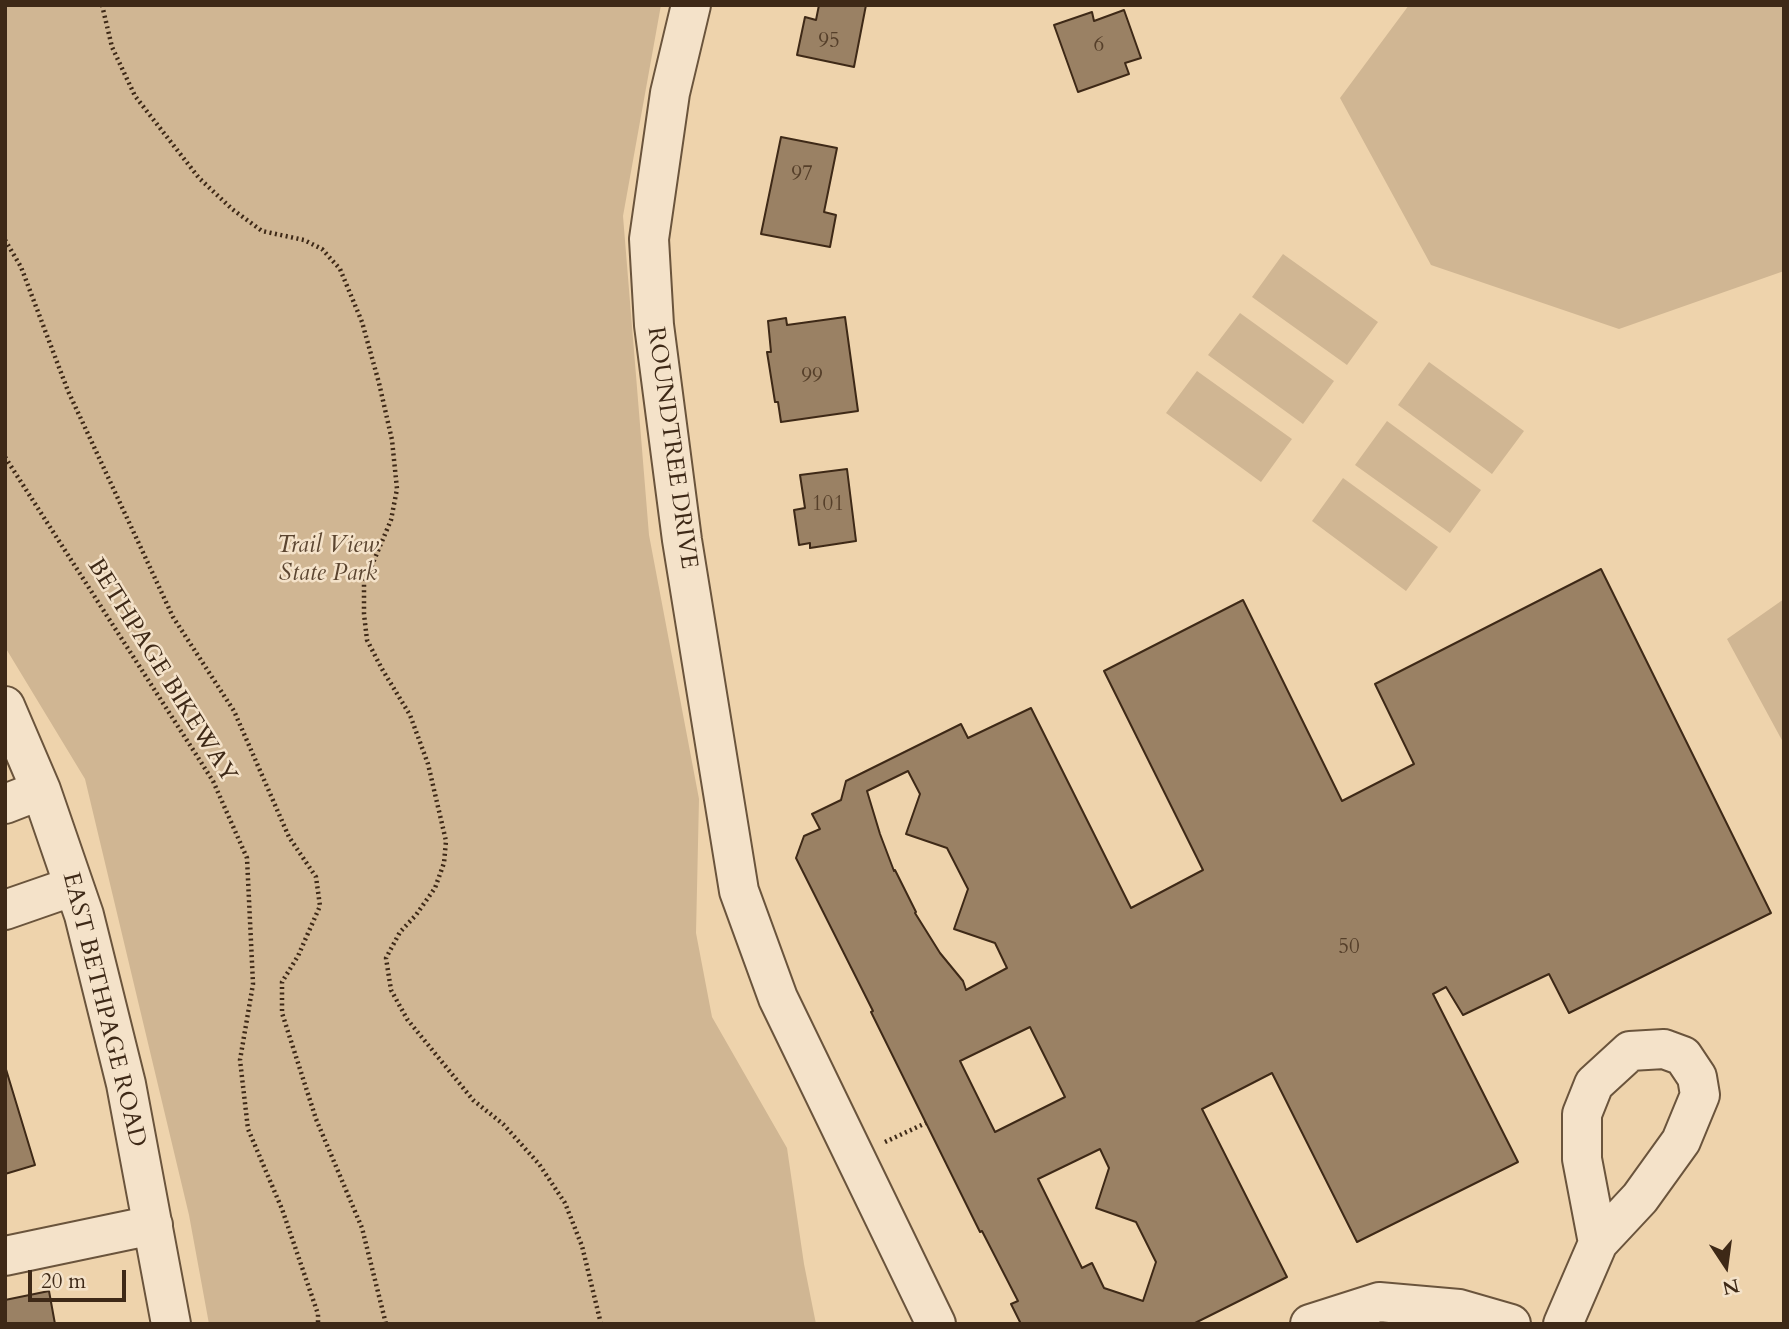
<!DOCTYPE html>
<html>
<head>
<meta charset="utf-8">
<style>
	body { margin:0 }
	#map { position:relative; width:1789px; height:1329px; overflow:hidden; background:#eed3ac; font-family:Cardo,serif }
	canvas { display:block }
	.frame { position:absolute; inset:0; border:7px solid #3e2917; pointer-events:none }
	.north { position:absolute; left:1691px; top:1231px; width:70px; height:70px; -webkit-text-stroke:5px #f4e2c9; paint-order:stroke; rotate:167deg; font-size:19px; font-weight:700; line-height:28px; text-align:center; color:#3e2917 }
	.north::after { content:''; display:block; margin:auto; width:24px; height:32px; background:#3e2917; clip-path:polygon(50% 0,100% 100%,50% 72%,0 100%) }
	.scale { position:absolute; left:28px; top:1270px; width:98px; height:32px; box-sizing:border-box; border:4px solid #3e2917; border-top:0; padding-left:9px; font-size:21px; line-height:24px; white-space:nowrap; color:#3e2917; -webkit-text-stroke:5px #f4e2c9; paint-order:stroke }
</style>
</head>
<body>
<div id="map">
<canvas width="1789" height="1329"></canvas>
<div class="frame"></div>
<div class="north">N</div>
<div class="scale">20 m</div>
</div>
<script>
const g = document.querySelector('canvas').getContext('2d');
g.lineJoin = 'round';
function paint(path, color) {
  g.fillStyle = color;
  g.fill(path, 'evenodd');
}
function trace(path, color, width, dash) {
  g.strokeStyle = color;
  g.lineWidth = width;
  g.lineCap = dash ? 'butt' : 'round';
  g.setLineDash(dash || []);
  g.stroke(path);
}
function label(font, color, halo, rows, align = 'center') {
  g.font = font + ' Cardo,serif';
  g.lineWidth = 5;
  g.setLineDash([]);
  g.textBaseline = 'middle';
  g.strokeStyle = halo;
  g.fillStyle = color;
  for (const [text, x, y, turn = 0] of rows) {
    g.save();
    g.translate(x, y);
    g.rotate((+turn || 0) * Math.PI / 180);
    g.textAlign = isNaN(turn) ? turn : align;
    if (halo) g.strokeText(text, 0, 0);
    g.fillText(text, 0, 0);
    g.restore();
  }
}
const green = new Path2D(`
	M5 5H661L623 216 649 535 699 799 696 933 712 1017 787 1148 804 1264 816 1324H209L189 1215 85 779 5 647Z
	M1409 5H1784V271L1619 329 1431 265 1340 98Z
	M1283 254 1378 322 1347 365 1252 297Z
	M1240 313 1334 381 1303 424 1208 355Z
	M1429 362 1524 431 1492 474 1398 405Z
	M1197 371 1292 439 1261 482 1166 413Z
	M1387 421 1481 490 1450 533 1355 465Z
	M1343 478 1438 547 1406 591 1312 521Z
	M1784 599V744L1727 639Z`);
const building = new Path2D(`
	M819 5H866L854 67 797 55 805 17 816 20Z
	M1124 10 1141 58 1125 63 1129 74 1078 92 1054 25 1092 12 1094 21Z
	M781 137 837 148 824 212 836 215 830 247 761 234Z
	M845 317 858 411 781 422 778 402H775L767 352H771L768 321 786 318 787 325Z
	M847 469 856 541 810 548V543L799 545 794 510 805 508 800 475Z
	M1601 569 1771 913 1569 1013 1549 974 1463 1015 1446 987 1433 994 1518 1162 1357 1242 1272 1073 1202 1109 1287 1277 1193 1324H1021L1011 1304 1018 1301 982 1231 980 1232 871 1012 873 1011 796 858 804 836 820 829 812 814 841 800 846 781 961 724 968 738 1031 708 1131 908 1203 870 1104 671 1243 600 1342 801 1414 764 1375 684ZM908 771 920 794 906 834 947 848 968 889 954 929 995 943 1007 968 966 990 963 981 940 953 915 913 916 912 895 870 894 871 880 834 867 791ZM1030 1027 1065 1097 995 1132 960 1061ZM1100 1149 1109 1168 1096 1208 1136 1222 1156 1262 1143 1301 1104 1288 1092 1263 1082 1268 1038 1179Z
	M5 1066 35 1165 5 1174Z
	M49 1291 55 1324H5V1300Z`);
const path = new Path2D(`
	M102 5 112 47 135 96 199 178 232 209 262 231 304 240 322 249 340 269 362 322 379 383 392 440 397 489 391 520 364 584V614L367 640 382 669 410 715 428 764 446 841 444 863 435 888 416 915 400 932 386 958 391 990 407 1019 473 1100 503 1124 539 1164 565 1203 582 1246 601 1324
	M5 240 21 267 68 391 173 617 234 711 289 837 316 877 320 906 298 956 282 982V1013L316 1119 362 1228 386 1324
	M5 457 213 781 247 858 253 984 240 1060 248 1129 282 1209 318 1314V1324
	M885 1142 926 1123`);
const minor = new Path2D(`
	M691 5 670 93 649 239 654 325 682 540 739 891 778 998 936 1324
	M5 706 41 790 84 915 126 1084 171 1324
	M5 804 41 790
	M5 910 74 886
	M5 1256 153 1225
	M1310 1324 1379 1302 1459 1309 1511 1324
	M1563 1324 1598 1243 1640 1198 1681 1141 1700 1095 1697 1077 1683 1056 1664 1049 1630 1051 1594 1084 1582 1114V1159L1598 1243`);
const numberNames = [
	["95",829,42],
	["6",1099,46],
	["97",802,175],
	["99",812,377],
	["101",828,505],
	["50",1349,948]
];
const streetNames = [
	["ROUNDTREE DRIVE",671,448,82],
	["BETHPAGE BIKEWAY",161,671,58],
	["EAST BETHPAGE ROAD",103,1010,76]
];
const parkNames = [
	["Trail View",328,546],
	["State Park",328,574]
];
paint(green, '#d0b693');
paint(building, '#9a8164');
trace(building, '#3e2917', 2);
trace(minor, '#6a543c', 42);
trace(path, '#3e2917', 4.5, [2, 3.5]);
trace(minor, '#f4e2c9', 38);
label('21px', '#553f2a', null, numberNames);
label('24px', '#3e2917', '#f4e2c9', streetNames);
label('italic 24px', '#5b4530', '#f4e2c9', parkNames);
</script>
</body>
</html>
